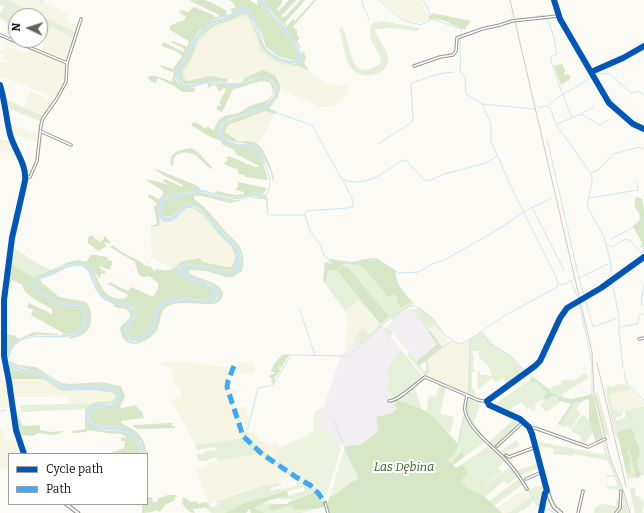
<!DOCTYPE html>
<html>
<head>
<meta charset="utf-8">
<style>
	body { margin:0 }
	#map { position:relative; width:644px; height:513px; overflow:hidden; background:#fbfaf5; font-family:Bitter,serif }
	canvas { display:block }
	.legend { position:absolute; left:8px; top:453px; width:140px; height:52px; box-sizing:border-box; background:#fff; border:1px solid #9f9f9f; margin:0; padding:5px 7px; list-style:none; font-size:12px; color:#0f0f0f }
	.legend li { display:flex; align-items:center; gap:8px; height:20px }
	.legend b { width:20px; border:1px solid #9f9f9f }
	.north { position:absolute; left:8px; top:8px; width:40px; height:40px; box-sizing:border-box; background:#fff; border:1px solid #9f9f9f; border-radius:50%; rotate:274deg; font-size:11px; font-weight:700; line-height:16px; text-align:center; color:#0f0f0f }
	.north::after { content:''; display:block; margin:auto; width:14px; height:18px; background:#626160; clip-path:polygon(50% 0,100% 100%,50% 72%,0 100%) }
</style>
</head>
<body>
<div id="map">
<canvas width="644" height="513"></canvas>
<ul class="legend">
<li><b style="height:5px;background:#0057b8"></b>Cycle path</li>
<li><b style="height:5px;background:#3fa9f5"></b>Path</li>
</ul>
<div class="north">N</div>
</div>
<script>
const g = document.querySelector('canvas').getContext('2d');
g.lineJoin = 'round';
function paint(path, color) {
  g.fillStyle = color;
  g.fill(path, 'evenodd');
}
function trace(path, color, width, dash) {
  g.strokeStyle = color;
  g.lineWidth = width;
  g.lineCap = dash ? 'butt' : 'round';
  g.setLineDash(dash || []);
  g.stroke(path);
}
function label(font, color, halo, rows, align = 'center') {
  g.font = font + ' Bitter,serif';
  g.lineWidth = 4;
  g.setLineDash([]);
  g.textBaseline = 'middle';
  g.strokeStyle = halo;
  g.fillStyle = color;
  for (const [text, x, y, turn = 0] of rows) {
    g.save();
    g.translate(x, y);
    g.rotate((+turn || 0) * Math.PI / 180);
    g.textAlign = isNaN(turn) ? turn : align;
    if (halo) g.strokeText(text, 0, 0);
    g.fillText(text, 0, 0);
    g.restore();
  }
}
const industrial = new Path2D(`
	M409 308 437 343 417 361 387 326Z
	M381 327 401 352 387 369 389 381 387 390 393 397 397 400 394 405 397 407 392 414 378 425 377 432 360 445 345 446 340 444V443L317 427 341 355 357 341 361 344Z`);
const farmland = new Path2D(`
	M7 0H38L68 13 66 20 78 25 76 32Z
	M382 0H421L428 16 425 21 418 23 405 20Z
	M242 16 248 18 258 43V50L263 52 270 59 296 67H301L309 71 311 75 330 84 348 86 349 92 340 102 331 106 320 107 291 94 282 87 278 77 263 70 237 80 220 77H203L191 81 185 80 184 71 190 64 199 41 212 28 232 21Z
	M51 27 74 38 67 61 42 50 45 37Z
	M6 46 27 54 30 48 67 64V78L56 99 18 82 0 77V62L7 64 8 60 4 59 5 56 0 54V49L4 50Z
	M31 91 54 102 44 116 24 107Z
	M264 111 275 114 259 143 241 140 226 133V127L228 124 243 120Z
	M11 124 39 135 38 142 11 133Z
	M0 139 12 142 19 159 0 150Z
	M185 208H193L203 215 218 234 231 246 235 255V259L232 267H226L202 262 199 258 191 261H183L176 267 172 268 150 257 152 252 151 227 158 226 160 219 162 221 180 216Z
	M358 299 380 325 369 335 363 329 355 338V343L345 351V339L347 329V319L345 311Z
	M434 325 448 341 442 347 428 330Z
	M469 340 468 392 426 375 429 372 428 359 451 341 460 344Z
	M166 361 190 362 220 367H233L228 380V388L240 393 239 394H235L231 397 234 408 246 407 249 420 248 423 241 425 238 415 235 416 242 436 240 439 215 443 195 444 171 400 181 397V395L180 390 173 383 172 372 170 367 161 364Z
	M239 362H253L255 369 253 373H235Z
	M0 379 5 380 7 386 10 407 0 408Z
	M12 379H44L61 391 93 390 107 391 114 393 116 397 114 400 111 402H95L91 404H68V396L15 397Z
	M632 389 644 403V406L617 413 613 410 610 395Z
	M0 429H2L7 442 16 439 21 454H9V467L0 470Z
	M248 432H255L260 441H266L269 444 277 443V446L280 448 273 457 259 447 247 435Z
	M259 454 292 477 236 493 209 504 196 469 205 467 209 462Z
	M526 488 531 497 507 513H502L497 508Z`);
const green = new Path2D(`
	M0 0H7L76 32 74 38 51 27 45 37 40 35V16H16V30L6 25 7 22 0 18V14L4 7 0 5Z
	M244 14C249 17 250 22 253 27 255 32 256 39 259 44 268 60 285 64 301 67 291 67 280 65 271 59 266 56 263 52 258 50V43L248 18 242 16 232 21 212 28 199 41 190 64 184 71 185 80 182 75V70L197 41 209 28 216 24 226 22Z
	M381 21 420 28 417 31 391 28 376 29 375 32C378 38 386 49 388 56 392 73 365 83 352 69 343 59 344 41 339 29L342 28C354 47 347 85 381 63 380 46 365 44 372 23Z
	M7 100 44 116 41 122 8 108Z
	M13 248 40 265 52 270 41 273 34 278 11 264Z
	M343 264C348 265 352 264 356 264 368 266 377 282 383 292L393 294 398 299 397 302 401 308 413 302 415 305 410 306 393 321 392 318 389 319 381 326 385 328 387 327 393 333 390 336 423 377 394 399 387 390 389 381 387 369 401 351 381 327 361 345 358 341 355 343V338L363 328 369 335 389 316 347 266H344L337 271 368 310 358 300 345 311 325 281 329 270Z
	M418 306 433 318 444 334 439 331 434 325 427 330 410 309H417L419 310Z
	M481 332 493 345 512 357 524 372 506 385 504 380 502 379 498 382 494 381 492 378 478 390 477 371H480V375H487L492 377 489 367 480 358 478 351H472L474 361 473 362V369H474L476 371 472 372V389H475V394L474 397 423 374 407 355 409 352 417 361V364L420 365 421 368 424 371 426 370V362H424L427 358 450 341H451L428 359 429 372 427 375 468 392 469 340Z
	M584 373 589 377 587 379 562 394 563 397 566 398 563 400 548 390 554 386 561 384 562 380H575Z
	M529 380 531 382H535L548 393 542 397 552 396 561 402 546 412 540 405 544 402 543 399 534 405 536 408 532 411 530 407 527 409 522 402 507 411 494 405Z
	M439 384 446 387 440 414 454 417 450 434 435 418 426 411 429 396 436 397Z
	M619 384 627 385 632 389 610 395 613 410H616L618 413 622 411V415L618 418 617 416 615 421 626 417 625 411 644 406V475H641L637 464 639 442 635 437 618 432 619 439H617L615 434 605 389 607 388V385L611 387Z
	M414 386 422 410 402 403 397 399Z
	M598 392 610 438H609L608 435 605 436 596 400 595 394Z
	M469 397 479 402 480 404 474 423 489 442 515 418 522 422 496 447 500 451 517 440 520 446 506 452 505 455 518 470 538 463 539 468 521 475 530 489 543 485 545 490 540 508 536 505 534 501 523 511 522 510 518 513H507L531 497 518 473 482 437 472 423 466 412 468 398Z
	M582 401 576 410 581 413 571 429 566 426 564 428 559 425 574 403Z
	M91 404 85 409 21 412 20 405Z
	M464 412 470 424 485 442 465 456 462 449 451 463 448 460 455 453Z
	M238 415 243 432H248L247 435 259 447 273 457 272 459C279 464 286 469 293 474 305 481 316 486 323 498L325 499 324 504 319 496 314 493 294 499 280 500 282 497 305 491 304 487 244 503 225 513H212L207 510 206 507 208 506 205 502 207 501 212 508 219 504 215 502C236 494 256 487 278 482L281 485 271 488V491L294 487 297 484 295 479 259 454 217 461V457L205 461H198L197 452 201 455 206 451 217 450 215 447 197 450 195 444 215 443 240 439 242 436 235 416Z
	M583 415 589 420 593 432 584 445 578 443 582 437 571 431 581 416Z
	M536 441 605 455 602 441H604C610 466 623 488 629 513H617L623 505V499H621V490L607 488V484L608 486H618L614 477 605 476 606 475H614L607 460 573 454V456L553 454 554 449 537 446Z
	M489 446 506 461 498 467 502 472 484 485V486L510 467 518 476 507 485 504 481 485 497 466 488 461 481 468 472 462 464Z
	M627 450H629L636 477 628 480 630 488 635 487V494L644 502 642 509 643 513H635L626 473V472L629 474Z
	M520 478 523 484 494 506 489 501Z
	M616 500 619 501 620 508 615 513H594V509L601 504 616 506Z
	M268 503H272L269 505 285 507 291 505 295 510 305 508 314 510 301 513H265L254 508 262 504Z`);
const forest = new Path2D(`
	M189 0H205L226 10 227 16 212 20 199 31 191 43 186 57 181 62 175 79C180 88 185 89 195 88V90L193 92H182L176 87 158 78 156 83 150 81 148 76H156L173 82 172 80 174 73 162 68 160 65 173 69 182 56C177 50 168 49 161 45L164 42 183 52 185 49 171 42 173 41 187 47 189 41 170 30V26L180 21H183L186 17 179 12 181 10 188 12 194 7 213 15 214 17H218L219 15Z
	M228 0H249L258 5 257 0H259L264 10 276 21 298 51C299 55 298 58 295 61L278 56 266 47 261 32 249 10 237 9 232 12 230 9 236 7 231 1Z
	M263 0H282V3L277 9 278 11 289 0H296L281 16 283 17 286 16 301 0H305L285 23 287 26 293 19 295 21 314 0H316L293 27 297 30V35L300 38 297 41 301 47 300 48 291 38 285 26 267 7Z
	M239 12H246L251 17C261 42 265 60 295 64L302 55V51L304 52 306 58 304 62 309 71C293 61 278 67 263 49 255 40 255 20 244 14L226 22 216 24 202 35 197 41 190 60 182 70 183 78 188 81 210 76 228 79 227 82 219 81 185 85 180 80 178 74 179 70 186 60 195 42 204 30 216 22 226 20Z
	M432 13 471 21 465 29H462C452 24 440 17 428 19Z
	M562 64 565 70 564 75 568 74 571 77 569 80 561 85 554 66Z
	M263 70 275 75 281 86 278 97 269 108 277 112 275 114 264 111 243 120 229 124 225 131C227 136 234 136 237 141 244 142 249 140 256 143 264 147 273 171 274 180L273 181 270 170 259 149C255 147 251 145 247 144 236 141 224 144 221 130L224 123C243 112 260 117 276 97L275 82C264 73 255 78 243 82L244 78Z
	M261 78 268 79 274 84 275 91 270 100 264 106 238 116 230 117 218 128 228 143C235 146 243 145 250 147 261 151 265 170 268 180H266L246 177 243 174 241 175 239 174 237 168 235 169 224 164 228 160 226 158 229 156C235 159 240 160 246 164 250 164 253 167 258 167L259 166 236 154 234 150 223 145 220 140 212 138 191 125 194 122 201 125 203 128 208 127 214 130C215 127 216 124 218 121 223 115 231 115 238 113 243 111 247 107 252 105 261 102 271 103 273 90L270 83C260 78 245 87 233 89L222 112 216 109 218 106 222 105 219 103 226 89 224 88 219 92 216 85 211 86 207 89 208 87V83L239 85Z
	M191 148C201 153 204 160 212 167V169C200 163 198 150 181 153 176 154 174 157 173 162L174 164 173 166 171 165C168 151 181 150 191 148Z
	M153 168 196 185 200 188 201 190H193L162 198 158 209 160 219 159 226 151 227V226L157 224 154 206H156L157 203 148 197 149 194 159 199 163 194V191L146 180 156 181 168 185 163 181 164 179 182 187 183 185 163 175Z
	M238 182 267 188 264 193C245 193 232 202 214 193L216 191 235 195 244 194V192L235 190 238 186Z
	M200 192C210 194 220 200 230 200 242 201 253 196 265 196L267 198V213L266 200 264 199 250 198 230 203 202 196H194V199C209 209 216 222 229 235 234 240 240 244 242 252 244 257 244 265 242 271L233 277H227L206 271 191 270 189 271V273C199 280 217 280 223 292 223 295 222 298 220 301 212 309 182 298 168 306 158 312 162 321 157 330 152 338 137 348 127 342 123 340 121 334 120 329L121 326 130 318V313L126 309 118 308 113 306 114 304 127 306 134 310V317L124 328 128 341 136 342 154 329C156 323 155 315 158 310 167 297 198 302 213 301L218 299 220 295C218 292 216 289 214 287 205 280 190 281 184 271V268L186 267C192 267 199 267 206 268 216 270 230 278 239 269L241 256 239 250 234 243 221 231 201 208 188 203C179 206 171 225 161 213L163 204 167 198C179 198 188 192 200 192Z
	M636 197H638L642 199 644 210V246L640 248 642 243 633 226 639 222 640 216C637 209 632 206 636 197Z
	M190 206C206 209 211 228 223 238 227 241 232 243 235 248 238 254 237 264 234 269L226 271 205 266 181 264 177 270C185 284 207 282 215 293L214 295C196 308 180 288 158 306 151 312 154 321 150 329 146 336 132 342 126 335L127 330 137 315C133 297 118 306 107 299 98 293 97 285 94 277 92 273 88 268 85 264L64 265 54 272 37 278 32 287 35 292 41 294 64 307 77 305 82 308 85 314 83 326 76 332 63 335V333L31 315 33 310 27 307 29 303 52 314V309C44 304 22 295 23 285L12 280 9 285H7L11 264 34 278C39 274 44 273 51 270 62 266 74 256 86 262L91 255H96L107 257 108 260 112 261V265L110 267 112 269H107L101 266 99 268 106 272 104 274 101 273 100 279 95 272C100 287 107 302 126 298L128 295 108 284 109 282 128 291 131 287 153 297 158 288V283L149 276 143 277 138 274 135 262 110 247 112 245 120 251 143 263V265L151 267 154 271 157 269C164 270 168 272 175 267 178 266 179 262 183 261 188 260 193 260 199 258L203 262 226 267H232L235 259V255L231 246 218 234 203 215 193 208H185Z
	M90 236H94V238L100 242 102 241 100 239 104 240V236H105L111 243 108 244 107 242 104 243 107 246 98 251 88 243V238Z
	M372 258 378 259 395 270 396 272 395 274C399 289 402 291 413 302L401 308 397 302 398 299 393 294 390 297 387 296 365 269C358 263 352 265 344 264L338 270H329L325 281H323L325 262 331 264 332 262 328 261 330 259 351 262Z
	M344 266 348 267 389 316 380 324 337 271Z
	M40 279 42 283 59 297 86 302C92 308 94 324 87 331 83 336 75 337 70 339L69 337C83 334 87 327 88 314L79 304H65L60 303 34 287 33 285 34 283Z
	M427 330 431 332 442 347 420 365 417 364V361L437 344Z
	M34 332 58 334V335C38 334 7 334 6 361L5 360V334L13 335 19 339Z
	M290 354 283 364 282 368 279 366 280 371 276 376 274 377 275 379 273 385 271 380 273 379 269 377 270 375 275 373V372H271L274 364 282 355Z
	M9 361 19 365 36 367 61 383 71 384 100 382 121 386 125 397 119 409 135 405 142 412 144 418 121 421V423C138 432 143 433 147 454H144L140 441 123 427 101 426 94 424 89 418 91 411 93 409 117 405 119 390 110 387H65L61 385 45 374 9 364Z
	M8 366C14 373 28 371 37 374 48 379 55 388 67 389 83 391 101 384 116 392 122 407 103 403 95 404L86 413 91 426C113 438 131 419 141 454H109L124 448 125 441H121V437L125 438 126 437 121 434 107 433 87 430 86 432 72 433V431L85 429V409C87 407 90 404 93 403 101 399 111 406 116 397L114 393 93 390 61 391 44 379H12L14 391H12Z
	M533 377 547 388H550L548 390 563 400 566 398 571 399 593 394 603 437 596 443 589 420V403L588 399 577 403H574L560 425 558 424 571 404 557 400 558 398 552 396 547 399 542 398 547 393 536 382H531L529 380Z
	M397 400 424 410 435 418 458 444 455 453 448 460 451 463 463 449V453L465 456 453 465 456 468 462 464 468 472 461 481 467 488 484 496 502 513H330L327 504 330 496 334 495 358 477 344 450 345 446 360 445 377 432 378 425 376 417 392 413 397 408 394 405Z
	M14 406H16L17 415 18 416 23 426 40 425V430L50 432 65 431 54 435 38 433 33 436 21 435 22 439 20 440Z
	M172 423V426H175V428L137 429 133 426 132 425Z
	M631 428C634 431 633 433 635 437 639 446 640 445 639 457L637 459V464L641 475 637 479 636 477 629 450 627 451 630 459V473L629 474 626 472 617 432Z
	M287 491 288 496 270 500 254 508 265 513H251L250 510H248L246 513H225L244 503Z
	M314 493 319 496 324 504V507C314 510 305 508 295 510L291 505 272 511 269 508V505L272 504H287L290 501Z
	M147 495 148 497H152L153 502H156L159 498 168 495H176L177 497H175V500L165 505 160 512 157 510 152 512 142 513V504H147Z
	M184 498 191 502 197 501V504L205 502 209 507 192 509 195 513C188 513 185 507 181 502H184L182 499Z`);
const pitch = new Path2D(`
	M323 408 317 427 330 433 340 443 341 450 325 499 323 498C316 486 305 481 293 474 286 469 279 464 272 459L282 446 305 437 314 430 313 420 315 411Z
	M344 450 358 477 357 480C346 481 340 494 330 496Z`);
const water = new Path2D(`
	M259 0H263C267 11 278 18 285 27 288 31 290 36 293 40 298 47 302 50 302 59 298 64 294 64 288 63 253 55 264 27 246 12 238 12 233 17 226 20 222 21 218 21 214 23 199 30 195 45 187 59 182 68 174 73 182 83 190 89 197 81 205 81 216 80 227 84 238 83 252 82 262 70 275 82 278 85 279 89 277 93 276 98 271 104 266 107 256 115 233 115 224 123 217 129 224 140 231 142 243 147 253 139 261 153 263 157 265 160 265 164H263C260 158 258 152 253 149 243 142 223 150 218 134 213 119 234 117 243 114 247 113 250 110 254 109 257 107 260 107 263 106 267 104 272 99 274 95 276 90 275 85 272 81 260 75 250 83 238 85 229 86 219 82 210 83 199 83 192 92 180 86L175 77 177 67 186 57 191 43 204 26 212 20 223 18 241 7 247 8C258 17 259 32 264 45 269 55 285 60 294 61 298 58 299 55 298 51L276 21 264 10Z
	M193 190H205L222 197 230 198 258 193 264 194 263 196H256L229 200H223L207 193 200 192 189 193 177 198H167L163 204 161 213C175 231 181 190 201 208 209 215 214 224 221 231 230 241 241 245 241 260 241 263 241 266 239 269 236 274 227 274 222 273 210 269 199 268 186 267L184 268V271L186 274 218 289 220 295C213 310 178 295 163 306 155 312 158 320 154 328 150 338 135 345 126 339 121 326 127 326 134 317V310L132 308C125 305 118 306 111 303 95 297 94 284 88 271 85 268 81 265 77 266 68 266 60 271 53 275 46 278 38 278 33 285L60 303C70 306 82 299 87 311 89 316 88 322 86 327 70 348 34 327 15 345 11 349 11 355 8 359L7 358C5 331 48 337 64 335 71 334 78 332 83 326L85 314 80 307 77 305 64 307 41 294 35 292C32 289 31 285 33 281 37 276 45 275 50 273 60 269 70 260 82 263 97 268 92 287 105 297 117 307 133 296 137 315L126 333 128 337C135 340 148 335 151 326 152 322 152 316 154 311 155 308 158 306 160 304 179 290 197 307 214 295L215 293C208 283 180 283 177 270L181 264 205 266 226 271C232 270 235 270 236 263 238 244 228 245 218 233 211 224 204 209 193 206 184 204 177 227 162 221 156 213 157 198 168 195 171 194 174 195 177 194 182 194 188 191 193 190Z
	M10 363C15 365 19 368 24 369 31 370 39 371 45 374 52 378 58 386 66 386 79 387 116 379 121 395 118 413 105 405 93 409L91 411 89 418C99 439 133 408 144 454H141C132 414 93 442 86 420 85 418 86 414 87 411 91 399 102 406 111 404 117 403 118 397 116 392L104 389H62L38 375 12 369 8 366Z`);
const stream = new Path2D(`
	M39 0 44 2
	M362 0C362 8 368 13 369 20
	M379 0 404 21 421 25 432 19 461 29C463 34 460 37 460 42 459 51 462 61 460 71L465 78 466 94 482 104 534 109
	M423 0 429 11V20
	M538 16H546
	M547 18 554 37 557 54 550 57 559 85 572 118
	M594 73 610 74 631 93 638 91 644 95
	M548 107C559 92 579 89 591 76
	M266 108 268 110 312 125 341 178C345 181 348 181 353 182 372 183 386 171 401 161L406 160 423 179 426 181 431 180 444 174 486 163 497 156
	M539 108 546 106 550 108 556 124 592 175V181L587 206 604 237 611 264V278
	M582 113 594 107
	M557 124 581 114 600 125 608 120
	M547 139 579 278 608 264
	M378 144 411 123 413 119 411 86 412 83 438 74 453 72
	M591 173 598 170 613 154 639 147 644 150
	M264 195 268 193C272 182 269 173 264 163
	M265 195 267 198 268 215
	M589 198 638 190 637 182
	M533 207 552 198
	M270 215H305L310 231 320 244 324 255 330 260 351 263 376 260 399 273 419 272 432 264 446 259 492 233 532 207 564 270
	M305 215 306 211 348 208 353 206 352 198 343 180
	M611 239 630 229 644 218
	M606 244 612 247 625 239 631 241 641 253H642L644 248
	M330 261 327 267 325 283 337 299
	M395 273 398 285 405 293
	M578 278H579L593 327 617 318
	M571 281 578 299
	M612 281 619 317V329L623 368
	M558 283 563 285 574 279
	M641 305 644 284
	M300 310 315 355
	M382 325C392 317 402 307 415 306L432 318 445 335 457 343 460 344 472 338 504 316 557 287 558 283 556 277 514 193 491 141V124L482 104
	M620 327 637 324 640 315 644 313
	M482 332 491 344 511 356 525 371
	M349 356 381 326
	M624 372 626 382 644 401
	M527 374C537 381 562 404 575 402 581 401 587 397 592 394V364L579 302
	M425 375 428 371 427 359 451 341
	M383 391 386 397 389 400
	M469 395 470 343 472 338
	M468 398C465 416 471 423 482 437
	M392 400 423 377
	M0 411 6 410
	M333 419 343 443
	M247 431 258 388 273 385 291 355 346 356
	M345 446 363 488 372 505
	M457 448 465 413
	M495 448C504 456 512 464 519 473 526 483 530 500 541 507
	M551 505 558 513
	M373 508 375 513
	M543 508 555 513`);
const street = new Path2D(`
	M554 0 560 19 609 103 633 124 644 129
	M0 35 67 63
	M414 66 440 57 453 55 456 51 457 38 482 29 500 25 512 21 558 16
	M591 72 623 58 644 46
	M40 131 71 145
	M25 177H30L37 161 41 125 43 118 56 100 66 82 67 63 81 19
	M639 339 644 338
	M467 396C466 400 464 406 465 411 469 429 490 444 502 456 512 466 520 477 527 489
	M389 401C399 401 416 383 425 377L478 400 487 402
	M530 429 535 428 588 447 605 439
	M497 446 522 423
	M506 455 509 457 536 447
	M526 479 542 472
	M325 503 328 513
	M541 513 545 493 547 491
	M578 513 583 491
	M616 513 620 508 621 491`);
const secondary = new Path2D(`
	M0 85C5 101 6 118 10 134 14 150 27 164 25 181L12 238 4 300V356L9 382 16 430 24 454
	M66 504 78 513
	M561 513 554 507 550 499 530 429 520 419 489 405 487 401 535 366 540 361 560 318 567 308 601 288 644 257`);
const rail = new Path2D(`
	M510 0 592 352 594 393 597 404 610 458 623 490 630 513
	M597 363 626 486`);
const quiet = new Path2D(`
	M234 366 228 381 227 387 243 436 262 454 296 477 310 485 318 493 325 503`);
const cycleway = new Path2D(`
	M554 0 560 19 609 103 633 124 644 129
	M591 72 623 58 644 46
	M0 85C5 101 6 118 10 134 14 150 27 164 25 181L12 238 4 300V356L9 382 16 430 24 454
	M541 513 545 493 547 491 532 434 529 427 520 419 489 405 487 401 535 366 540 361 560 318 567 308 601 288 644 257`);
const parkNames = [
	["Las Dębina",404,468]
];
paint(industrial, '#f2eef1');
paint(farmland, '#f6f4e3');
paint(green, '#e6efd7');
paint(forest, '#d7e6c5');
paint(pitch, '#eef3e0');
paint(water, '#cee6f2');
trace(stream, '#cee6f2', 1);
trace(street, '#959593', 3.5);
trace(secondary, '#8c8b89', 4.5);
trace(street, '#fefefe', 1.5);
trace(secondary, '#f4f3ec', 2.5);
trace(rail, '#d6c7c7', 1);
trace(quiet, '#3fa9f5', 5, [10, 5]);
trace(cycleway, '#0057b8', 6);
label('italic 12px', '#336224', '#fff', parkNames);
</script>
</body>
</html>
